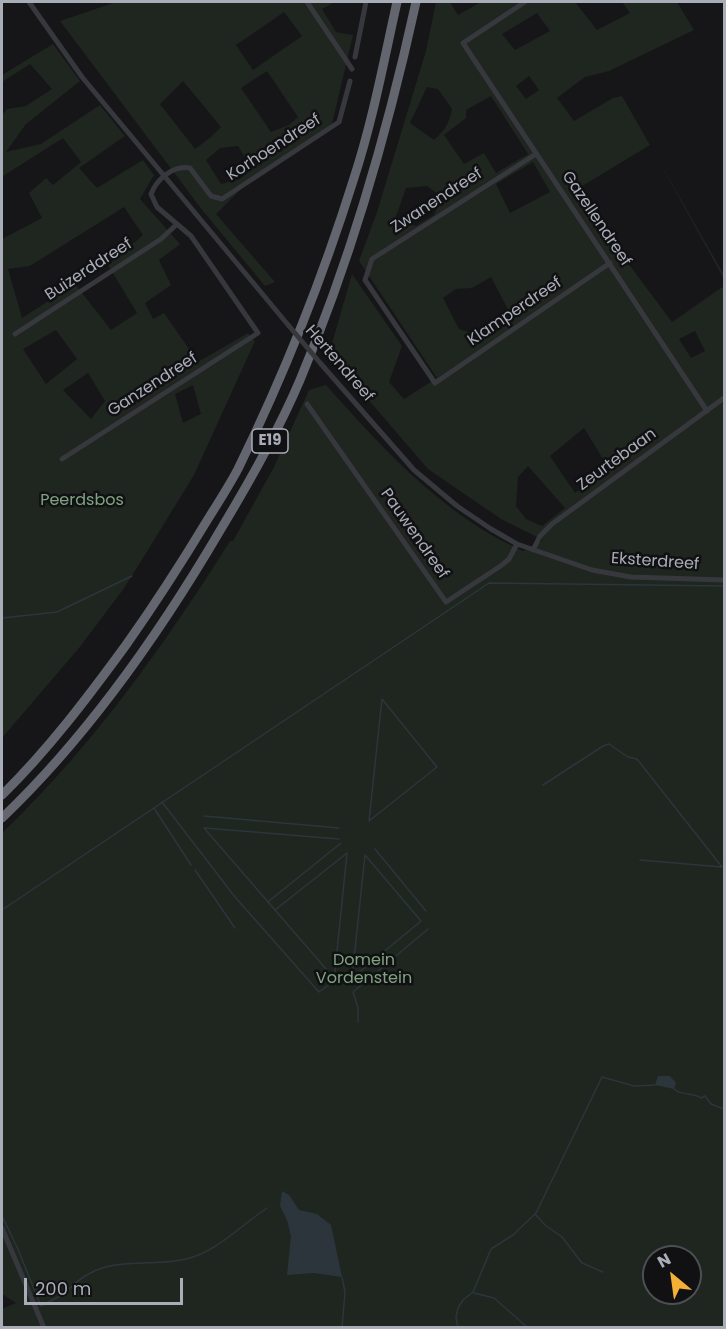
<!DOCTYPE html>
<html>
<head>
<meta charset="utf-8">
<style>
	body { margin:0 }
	#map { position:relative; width:726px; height:1329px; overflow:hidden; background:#161618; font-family:Poppins,sans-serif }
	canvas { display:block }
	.frame { position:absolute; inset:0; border:3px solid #a8adb8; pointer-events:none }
	.north { position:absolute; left:642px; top:1245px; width:60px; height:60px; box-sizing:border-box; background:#111113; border:2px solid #4d4f55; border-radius:50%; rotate:331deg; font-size:16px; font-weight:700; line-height:24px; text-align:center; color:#a8adb8 }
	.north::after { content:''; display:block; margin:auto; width:21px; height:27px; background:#f2b134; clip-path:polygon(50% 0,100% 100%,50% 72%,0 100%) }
	.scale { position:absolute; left:24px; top:1278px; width:159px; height:27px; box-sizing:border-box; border:3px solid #a8adb8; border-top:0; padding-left:8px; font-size:18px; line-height:21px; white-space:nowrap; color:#a8adb8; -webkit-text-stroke:4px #111113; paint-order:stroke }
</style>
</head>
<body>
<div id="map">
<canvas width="726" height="1329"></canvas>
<div class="frame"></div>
<div class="north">N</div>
<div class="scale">200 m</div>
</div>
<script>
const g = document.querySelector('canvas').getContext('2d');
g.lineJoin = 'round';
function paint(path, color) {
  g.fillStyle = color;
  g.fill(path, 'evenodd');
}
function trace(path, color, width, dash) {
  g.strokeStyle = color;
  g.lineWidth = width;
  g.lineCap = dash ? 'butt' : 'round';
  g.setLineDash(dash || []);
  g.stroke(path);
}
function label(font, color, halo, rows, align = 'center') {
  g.font = font + ' Poppins,sans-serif';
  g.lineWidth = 5;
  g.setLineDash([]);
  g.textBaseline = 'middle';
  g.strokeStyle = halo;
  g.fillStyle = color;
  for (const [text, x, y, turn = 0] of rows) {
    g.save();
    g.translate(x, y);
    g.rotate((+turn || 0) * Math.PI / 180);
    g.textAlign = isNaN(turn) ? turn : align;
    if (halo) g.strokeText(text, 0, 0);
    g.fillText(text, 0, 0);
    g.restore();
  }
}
const green = new Path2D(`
	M116 2H335L322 9 336 32 353 35 331 128 244 186 216 214 275 282 265 286 203 211 60 21ZM284 12 302 36 253 70 236 45ZM267 71 298 117 289 125 271 132 241 88ZM183 81 221 127 211 137 195 149 160 104ZM238 146 252 169 240 179 221 184 206 160 220 148Z
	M436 2H450L458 15 481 2H575L597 30 630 13 622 2H677L694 30 609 71 585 77 557 98 574 121 613 98 622 96 724 275V279L650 145 574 191 672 322 724 286V1327L2 1328V1309L16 1303 2 1294V833C92 747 164 646 230 541H233L274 467 309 390 326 385C383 449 444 516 523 551L543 540 501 519 428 469 329 354 352 274 402 346 389 382 404 399 437 378 359 261 377 212 426 51ZM537 13 550 31 515 50 502 34ZM529 76 539 90 526 99 516 86ZM427 87 438 89 452 109C449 124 445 130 434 140L410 123ZM491 96 528 154 496 173 484 153 464 164 444 135 466 118V110ZM533 162 550 192 510 213 496 184ZM427 186 442 197 434 215 416 226 395 219 406 188ZM491 277 514 321 485 337 459 329 443 298 456 289 472 288ZM695 331 705 351 691 358 679 339ZM584 428 609 469 575 493 550 456ZM528 466 565 508 542 526 526 519 516 506 518 477ZM654 1257H690V1293H654Z
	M53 44 80 81 26 124 6 152 41 144 100 105 125 136 79 168 97 188 143 160 154 175 140 199 180 244 159 260 171 285 145 303 153 319 164 313 198 362 248 333 255 341 194 475 143 558 122 591 79 648 2 738V239L42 218 29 193 46 178 53 185 81 162 63 138 3 176 2 215V115L7 109 26 106 52 89 30 64 2 82V75ZM124 207 143 235 108 265 137 313 111 330 75 284 22 318 8 269 30 266ZM56 330 77 359 46 384 23 349ZM88 373 105 401 91 419 63 390ZM193 385 201 414 183 423 175 394Z`);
const water = new Path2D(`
	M658 1076H670L676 1083 674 1089 655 1085Z
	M282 1191 289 1195 299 1210 317 1214 331 1225 342 1277 314 1273 287 1275 291 1236 287 1220 280 1206Z`);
const stream = new Path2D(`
	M2 618 57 612 132 576
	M382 699 437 767 369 821Z
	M543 785 603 746 609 744 628 757 637 759 722 867 640 860
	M162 802 235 897 319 992 330 984
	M154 808 191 865
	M204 816 339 828
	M204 828 333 977
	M205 828 339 839
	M375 849 426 911
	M195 870 235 928
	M269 901 341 843
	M2 910 489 583 724 586
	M275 910 347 853 334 981 340 982
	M345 983 352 978 421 921 365 855 352 978
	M358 1022V1008L353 992 428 929
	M674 1089C681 1096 693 1092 701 1098L705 1096 711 1104 724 1109
	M535 1214 545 1225 562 1237 582 1263 603 1272
	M2 1216 17 1247 41 1306 60 1296
	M342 1277 345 1292 342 1328
	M69 1289C105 1252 141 1269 186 1259 218 1251 240 1226 267 1208
	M474 1293 494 1298 527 1327
	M458 1328 456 1317 458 1308 463 1300 473 1292 491 1249 513 1235 536 1213 602 1077 634 1086 655 1085`);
const street = new Path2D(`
	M29 2 82 77 289 326
	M307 2 352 69
	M525 2 463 43 707 411
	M355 57 366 2
	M536 154 372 259 365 280 435 383 610 263
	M15 334 161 239 176 225
	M321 364 414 470 457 506 491 529 517 544 592 570 631 577 724 580
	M307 404 446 602 502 565 509 559 517 544
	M62 459 258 333 191 236 157 207 151 194C157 179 173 165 190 168L211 196 222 199 339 122 350 81
	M533 550 540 536 552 524 724 398
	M2 1228 44 1328`);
const highway = new Path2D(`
	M2 795C48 750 88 697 126 645 155 604 182 562 208 519 218 503 229 486 238 469 284 375 323 277 354 178 373 120 384 60 397 2
	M2 818C89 735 160 633 221 529 250 481 278 432 300 380 351 259 388 130 416 2`);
const streetBridge = new Path2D(`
	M289 326 321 364`);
const shields = [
	[270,441,36]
];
const shieldNames = [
	["E19",270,441]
];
const streetNames = [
	["Korhoendreef",274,148,-33],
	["Zwanendreef",437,201,-33],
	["Gazellendreef",596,219,56],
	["Buizerddreef",89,270,-33],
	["Klamperdreef",515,312,-34],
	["Hertendreef",339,364,49],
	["Ganzendreef",153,385,-33],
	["Zeurtebaan",617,460,-36],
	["Pauwendreef",414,534,55],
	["Eksterdreef",655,562,4]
];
const parkNames = [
	["Peerdsbos",82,501],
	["Domein",364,961],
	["Vordenstein",364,979]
];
paint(green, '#1e261f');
paint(water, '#2c353c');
trace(stream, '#2c353c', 1.5);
trace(street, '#37383d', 5);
trace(highway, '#63666e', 9);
trace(streetBridge, '#37383d', 5);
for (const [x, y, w] of shields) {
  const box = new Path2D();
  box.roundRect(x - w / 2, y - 12, w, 24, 4.5);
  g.fillStyle = '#111113';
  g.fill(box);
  trace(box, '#a8adb8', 1.5);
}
label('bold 15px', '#a8adb8', null, shieldNames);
label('16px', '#a8adb8', '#111113', streetNames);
label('16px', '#7fa381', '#111113', parkNames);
</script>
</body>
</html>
